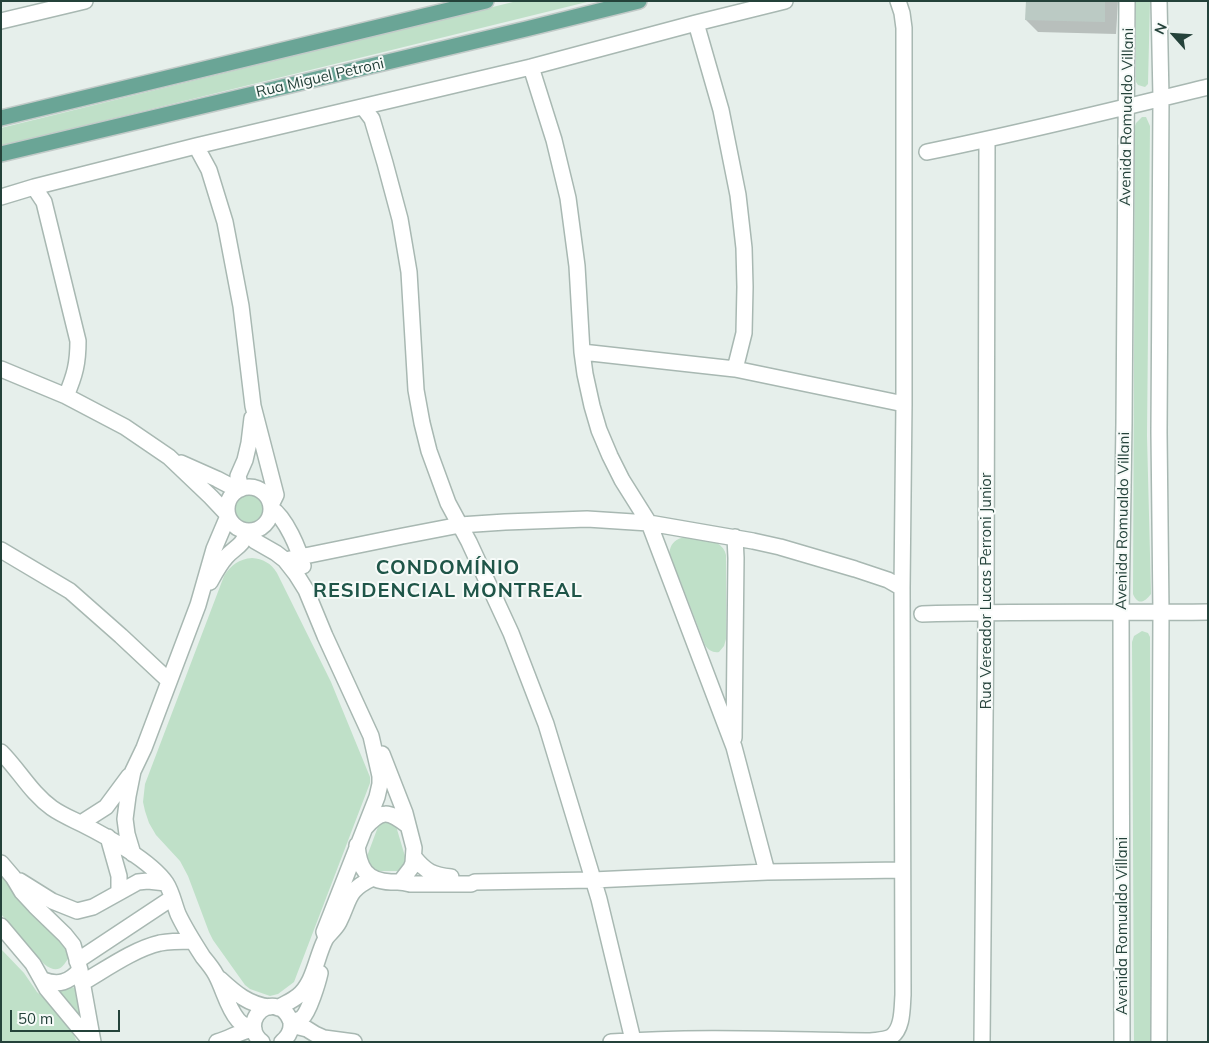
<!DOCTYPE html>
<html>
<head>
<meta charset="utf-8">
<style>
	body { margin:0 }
	#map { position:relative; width:1209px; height:1043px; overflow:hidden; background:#e6efeb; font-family:Mulish,sans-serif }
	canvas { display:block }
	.frame { position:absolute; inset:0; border:2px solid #24423a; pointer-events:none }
	.north { position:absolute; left:1149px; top:10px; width:50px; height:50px; -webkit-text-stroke:4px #f7fbf9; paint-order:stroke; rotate:296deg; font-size:14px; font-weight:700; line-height:20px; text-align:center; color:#24423a }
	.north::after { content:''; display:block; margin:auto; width:18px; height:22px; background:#24423a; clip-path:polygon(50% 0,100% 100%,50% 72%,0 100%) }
	.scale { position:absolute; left:10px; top:1010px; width:110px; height:22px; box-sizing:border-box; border:2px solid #24423a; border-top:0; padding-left:6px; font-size:15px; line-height:18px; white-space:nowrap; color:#24423a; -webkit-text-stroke:4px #f7fbf9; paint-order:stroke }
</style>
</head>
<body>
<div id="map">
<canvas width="1209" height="1043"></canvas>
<div class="frame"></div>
<div class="north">N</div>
<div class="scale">50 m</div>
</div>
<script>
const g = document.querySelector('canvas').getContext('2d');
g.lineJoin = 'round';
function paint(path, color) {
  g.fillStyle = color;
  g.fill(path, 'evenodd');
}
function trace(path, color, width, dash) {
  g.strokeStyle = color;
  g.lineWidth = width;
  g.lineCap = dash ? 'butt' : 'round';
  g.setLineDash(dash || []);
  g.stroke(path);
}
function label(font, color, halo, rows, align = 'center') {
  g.font = font + ' Mulish,sans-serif';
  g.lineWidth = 4;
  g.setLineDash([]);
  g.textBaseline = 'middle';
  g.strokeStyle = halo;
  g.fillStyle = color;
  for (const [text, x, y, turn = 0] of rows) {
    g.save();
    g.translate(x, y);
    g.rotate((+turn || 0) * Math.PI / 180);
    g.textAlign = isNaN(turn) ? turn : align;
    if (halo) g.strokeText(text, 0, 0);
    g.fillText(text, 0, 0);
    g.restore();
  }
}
const green = new Path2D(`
	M517 1H591L1 146V128Z
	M1136 1H1150L1148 84 1145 87 1138 85 1136 82Z
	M1142 117H1146L1150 126 1147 436 1151 594C1145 602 1138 606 1133 594L1135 126 1136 123Z
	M233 509a17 17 0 1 1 34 0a17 17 0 1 1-34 0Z
	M685 537 717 543C722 546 725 550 726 555V639L724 646 719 652C713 653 708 650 705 645L680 580C678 577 674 574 673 570 667 556 667 540 685 537Z
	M252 558C263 559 271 563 277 573L331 682 370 777V783L294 982 278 994 270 996 250 989 245 985 213 940 209 932 188 876 180 861 156 835 149 823 145 811 143 802 145 784 224 576C231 565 239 559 252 558Z
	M1142 631 1148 633 1150 637 1151 1042H1134L1132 642 1134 636Z
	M385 820 396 826 407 863 400 871H372L366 859 379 824Z
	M1 871 67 945 69 957C62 969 57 974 44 964L1 914Z
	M1 949 24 973 37 992 47 1001 71 1029 77 1042H1Z
	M77 987 88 1027 52 990Z`);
const shadow = new Path2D(`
	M1027 1H1118L1116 34 1038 32 1026 20Z`);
const building = new Path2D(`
	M1026 1H1105V22L1025 20Z`);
const minor = new Path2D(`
	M1 21 85 1
	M696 23 721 110 738 195 744 248 745 287 744 333 735 369
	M531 67 554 140 568 198 577 266 582 352 585 374 592 406 599 430 610 456 622 480 649 523 734 747 767 872
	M363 107 372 119 385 163 400 219 409 272 416 390 422 423 429 451 448 503 469 542 511 633 546 724 599 899 633 1040
	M196 146 209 170 225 222 241 306 253 406 276 495 271 505
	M927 152C1021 133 1114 110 1208 87
	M34 187 44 202 78 341C78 363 75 375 66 396
	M1 197 34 187 196 146 531 67 696 23 785 1
	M582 352 735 369 904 404
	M1 369 66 396 125 427 169 457 211 497 227 514
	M181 463 217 479 238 490
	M227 509a22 22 0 1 1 44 0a22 22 0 1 1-44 0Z
	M241 489 238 476 245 460 249 443 252 418
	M271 508C286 518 299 549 303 566
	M248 532 251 537 255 541 276 553 285 560 296 574 306 590 325 636 371 736 380 776V784L377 797 324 932 326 938
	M1 550 70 591 121 636 168 680
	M285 560 403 536 460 525 505 522 587 519 649 523 753 541 780 547 855 569 888 580 902 588
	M210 582C215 573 219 565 226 557 236 546 242 547 247 532
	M922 614C1017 611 1112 613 1208 612
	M734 738 736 558 735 537
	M1 752C19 770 31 793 52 808 62 815 72 819 82 824 106 836 151 861 166 883 172 892 174 904 178 914 185 929 194 943 203 957 208 963 213 969 216 975 224 990 227 1007 238 1020 242 1025 248 1027 254 1029
	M382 754 405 813 414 848 413 863 411 868 401 881
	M81 823 106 807 129 776
	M365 828C382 809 388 811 407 825
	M108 837 119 876V892
	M357 845C359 868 366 881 391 882 399 882 402 881 410 884H471L475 882 593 880 767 872 902 870
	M133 854 127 834 125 819 128 796 133 771 144 748 198 605 214 549 228 516
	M414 857C426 872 433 875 451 877
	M1 863 13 877 22 892 35 906 65 935 73 945 80 970 93 1042
	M20 881 52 901 77 911 93 907 138 882 148 881 166 883
	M1 926 33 964 47 989 91 1042
	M77 961 172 898
	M220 979C235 993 249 1005 270 1007
	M43 980C59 986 69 982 80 970
	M82 983C106 969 134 949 160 943 171 941 182 941 192 941
	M278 1008C284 1004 292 1001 298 996 314 983 316 958 325 940 328 934 335 930 339 922 351 898 346 891 373 878
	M291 1022C294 1021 299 1020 302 1018 309 1012 318 982 320 973
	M291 1025 307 1029 315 1034 324 1038 354 1042
	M217 1042C231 1038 240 1031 254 1029
	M262 1042C242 1027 261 997 282 1009 286 1012 289 1016 291 1022 292 1030 288 1037 282 1042
	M611 1042C698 1036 785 1040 871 1041 878 1040 885 1040 891 1037 903 1029 902 1008 903 995L902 588 904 404V28L902 13 898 1
	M982 1042 986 612 987 140
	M1122 1042 1121 613 1124 424 1127 1
	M1159 1042 1161 613 1159 432 1161 98 1159 1`);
const major = new Path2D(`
	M1 118 486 1
	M1 154 526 29 639 1`);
const streetNames = [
	["Rua Miguel Petroni",320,78,-13],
	["Avenida Romualdo Villani",1127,117,-89],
	["Avenida Romualdo Villani",1123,521,-89],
	["Rua Vereador Lucas Perroni Junior",986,591,-90],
	["Avenida Romualdo Villani",1122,926,-90]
];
const districtNames = [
	["CONDOMÍNIO",448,568],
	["RESIDENCIAL MONTREAL",448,591]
];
paint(green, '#bfe0c8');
paint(shadow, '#0003');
paint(building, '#bbcac4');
trace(minor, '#a8b8b2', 18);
trace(major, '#c2cac8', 18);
trace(minor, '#fff', 15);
trace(major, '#6aa596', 15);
label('15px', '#24423a', '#f7fbf9', streetNames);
g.letterSpacing = '1px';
label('bold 20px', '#1f5548', '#f7fbf9', districtNames);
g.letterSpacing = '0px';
</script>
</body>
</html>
